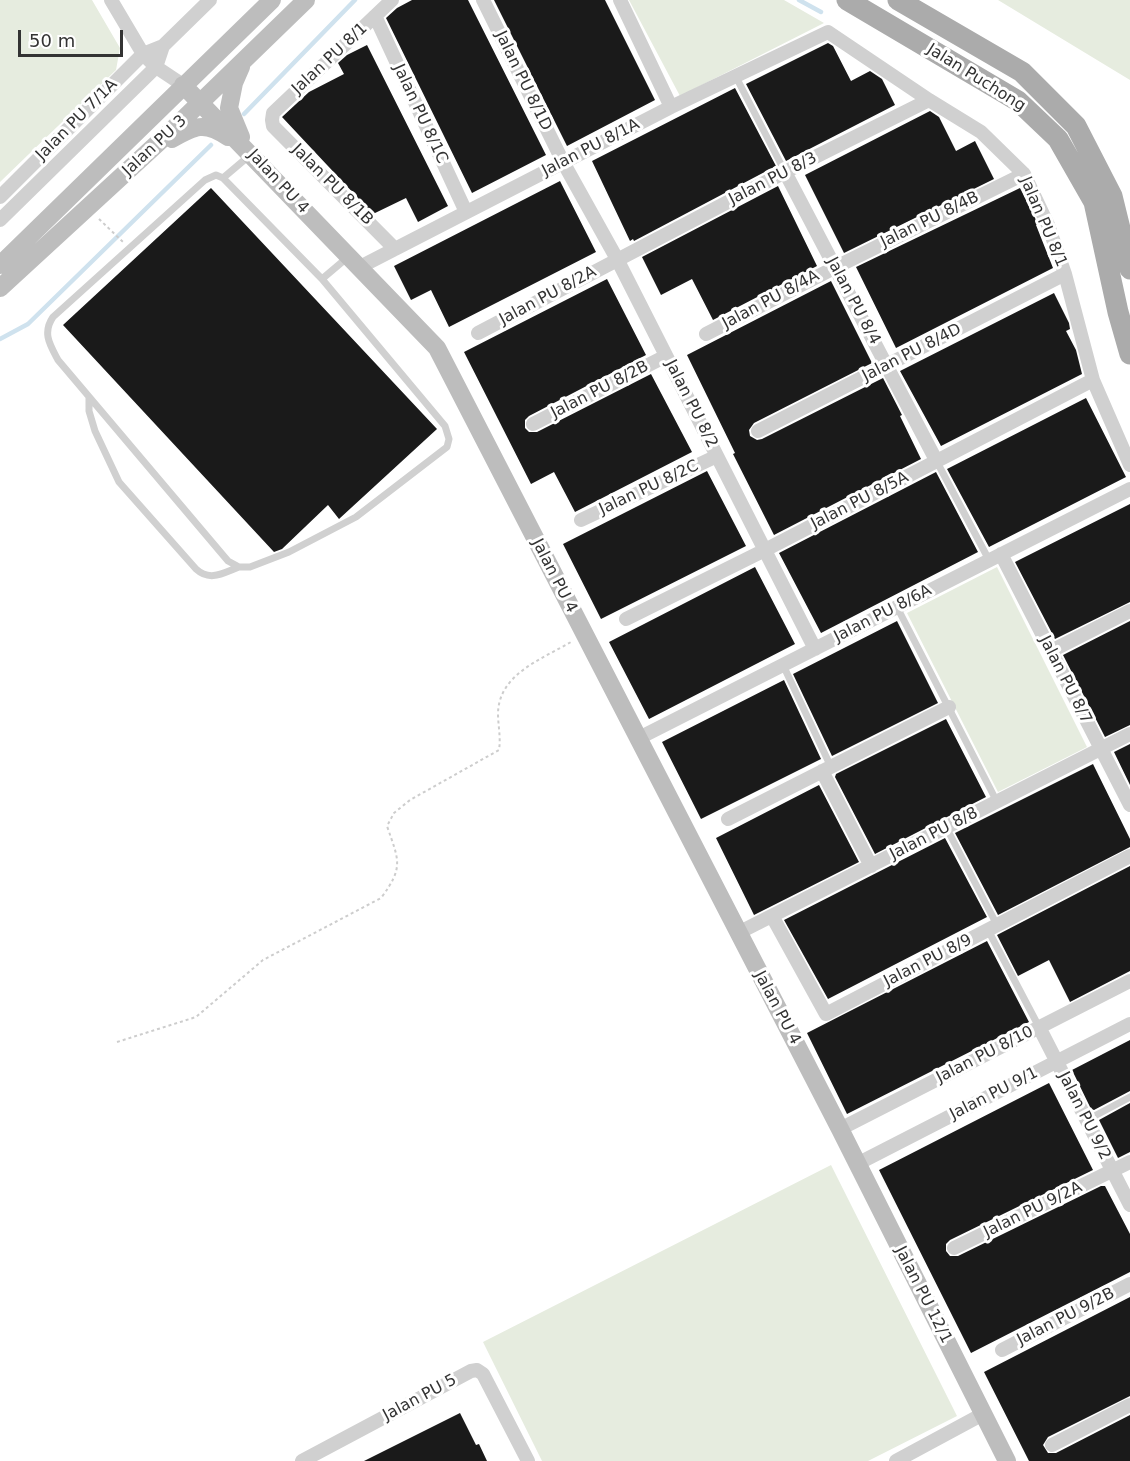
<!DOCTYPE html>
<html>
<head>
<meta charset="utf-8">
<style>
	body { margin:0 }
	#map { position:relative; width:1130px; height:1461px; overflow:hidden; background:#fff; font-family:"DejaVu Sans",sans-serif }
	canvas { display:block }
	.scale { position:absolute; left:18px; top:30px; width:105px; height:27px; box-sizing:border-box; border:3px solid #333; border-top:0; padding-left:8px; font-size:18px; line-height:21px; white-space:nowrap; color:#333; -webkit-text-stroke:4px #fff; paint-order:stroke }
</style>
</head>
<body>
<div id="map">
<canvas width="1130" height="1461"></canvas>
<div class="scale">50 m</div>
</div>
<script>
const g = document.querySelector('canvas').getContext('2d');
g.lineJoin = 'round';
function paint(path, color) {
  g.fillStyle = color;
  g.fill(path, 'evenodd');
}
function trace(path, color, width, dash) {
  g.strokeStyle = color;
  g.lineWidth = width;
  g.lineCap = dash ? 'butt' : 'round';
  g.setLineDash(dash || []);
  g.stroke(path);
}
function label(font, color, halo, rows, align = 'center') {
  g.font = font + ' "DejaVu Sans",sans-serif';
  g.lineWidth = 6;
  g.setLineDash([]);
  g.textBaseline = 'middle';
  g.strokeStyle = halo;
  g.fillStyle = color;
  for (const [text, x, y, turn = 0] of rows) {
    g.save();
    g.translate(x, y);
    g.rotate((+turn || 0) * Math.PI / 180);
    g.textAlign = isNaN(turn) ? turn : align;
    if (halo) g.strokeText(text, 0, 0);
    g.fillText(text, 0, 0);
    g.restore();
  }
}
const green = new Path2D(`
	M0 0H92L120 48 116 70 0 182Z
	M629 0H784L824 23 680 96Z
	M998 0H1130V80Z
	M997 567 1087 747 998 792 907 613Z
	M831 1165 957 1416 868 1461H542L483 1342Z`);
const stream = new Path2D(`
	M799 0 821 12
	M244 114 355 0
	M0 339 28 324 211 145`);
const building = new Path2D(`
	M412 0H468L546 155 472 193 386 18 397 8Z
	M494 0H605L655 100 567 146Z
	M828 43 833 46 851 81 870 71 882 79 895 105 786 161 746 84Z
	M367 45 448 206 418 222 406 198 373 214 282 117 309 92 344 74 338 63 347 55Z
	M735 88 776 166 634 241 633 239 630 241 592 161Z
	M930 111 939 117 956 151 975 141 994 179 844 253 805 175Z
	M560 181 596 252 449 327 431 290 411 300 394 266Z
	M778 186 817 266 713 320 692 279 661 295 642 257Z
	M211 188 437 429 339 519 328 505 282 549 274 552 63 325Z
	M1020 188 1038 224 1036 225 1053 268 896 348 856 267Z
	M607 279 646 355 529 416 525 420V428L529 432H537L651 374 692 452 575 512 554 472 531 484 464 352Z
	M831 281 872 363 754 423 749 430 750 436 757 440 762 439 883 378 902 415 900 416 921 459 774 535 733 454 735 453 687 355Z
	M1054 293 1069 323 1070 329 1066 331 1076 350 1082 374 941 446 900 371Z
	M1086 398 1126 477 989 547 947 469Z
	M707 471 746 546 601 619 563 544Z
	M936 472 978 552 821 633 779 553Z
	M1130 504V602L1055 639 1015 562Z
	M755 567 795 644 649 719 609 642Z
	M897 621 938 703 832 756 793 674Z
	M1130 621V725L1105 737 1063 655Z
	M784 680 821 759 701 819 662 742Z
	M946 719 986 797 875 854 835 777 836 774Z
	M1130 744V785L1114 752Z
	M1093 764 1130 839V847L998 915 955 833Z
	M819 785 859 862 754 915 716 838Z
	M945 838 987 917 828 999 784 920Z
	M1130 866V971L1070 1002 1049 960 1018 976 997 935Z
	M987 941 1029 1022 847 1114 807 1033Z
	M1130 1040V1091L1094 1110 1091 1109 1072 1070Z
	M1049 1083 1093 1170 950 1240 946 1244V1251L950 1256H958L1101 1186H1105L1130 1234V1272L971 1353 879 1170Z
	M1130 1103V1152L1118 1158 1099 1120Z
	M1130 1297V1396L1048 1437 1043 1445 1048 1453H1056L1130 1415V1461H1029L984 1372Z
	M460 1413 476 1445 479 1444 487 1461H364Z`);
const path = new Path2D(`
	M99 219 123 242
	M117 1042 196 1017 263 960 381 898C404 867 399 861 387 826L394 813 410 800 499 750C501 737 498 726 498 713 499 674 542 659 571 642`);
const lane = new Path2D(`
	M735 75 785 172
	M223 178 249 156
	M322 279 223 178 216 175 205 180 53 317C42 333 50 345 58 360L228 561 239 567H250L289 552 356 517 447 447 449 439 445 426 322 279 348 257
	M89 397V411L95 431 119 482 196 569C210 582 223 573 239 567
	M937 462 989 560
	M897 607 997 802
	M783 665 831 767
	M946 827 997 925
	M988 930 1039 1027
	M1087 1120 1130 1097`);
const street = new Path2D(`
	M111 0 143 54 156 67 183 85
	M392 0 273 113 272 120 273 126 395 249
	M483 0 563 162 617 259 815 649
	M620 0 671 107
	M375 16 466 212
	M785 172 937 462
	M0 197 143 54 163 46 210 0
	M0 220 156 67 163 46
	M358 268 671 107 828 32 929 100 981 132 1024 174 1048 225 1065 274 1093 380 1130 465
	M478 333 785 172 929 100
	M706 334 836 267 1024 174
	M533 424 666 356
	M758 431 1065 274
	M581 520 717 456
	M1001 554 1130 805
	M626 619 765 550 1093 380
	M1051 651 1130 611
	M637 739 1130 489
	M822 771 871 866
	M728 819 949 707
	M772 916 826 1014 1130 856
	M738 933 1130 734
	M1039 1027 1130 1205
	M840 1129 1130 981
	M857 1164 1130 1024
	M954 1248 1130 1162
	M1002 1350 1130 1284
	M1052 1445 1130 1405
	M302 1461 471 1371 477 1370 483 1374 528 1461
	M896 1461 983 1414`);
const secondary = new Path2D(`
	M183 85 437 348 840 1129 1007 1461
	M241 137 229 108 234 83 241 67
	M172 139C195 126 204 121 228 137
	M0 265 272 0
	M0 288 172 130 306 0`);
const primary = new Path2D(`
	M847 0 1018 101 1058 139 1094 202 1118 312 1130 354
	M898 0 1022 72 1076 126 1112 196 1130 269`);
const streetNames = [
	["Jalan PU 8/1",330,59,-43],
	["Jalan Puchong",976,78,32],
	["Jalan PU 8/1D",523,81,64],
	["Jalan PU 8/1C",420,114,65],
	["Jalan PU 7/1A",77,120,-45],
	["Jalan PU 3",155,146,-43],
	["Jalan PU 8/1A",591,148,-27],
	["Jalan PU 8/3",773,179,-27],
	["Jalan PU 4",278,182,47],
	["Jalan PU 8/1B",332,185,45],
	["Jalan PU 8/4B",930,220,-26],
	["Jalan PU 8/1",1043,222,67],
	["Jalan PU 8/2A",548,296,-28],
	["Jalan PU 8/4A",771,300,-28],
	["Jalan PU 8/4",853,301,62],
	["Jalan PU 8/4D",912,353,-27],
	["Jalan PU 8/2B",600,390,-27],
	["Jalan PU 8/2",691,404,63],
	["Jalan PU 8/2C",649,488,-25],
	["Jalan PU 8/5A",860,501,-27],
	["Jalan PU 4",554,576,63],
	["Jalan PU 8/6A",883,614,-27],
	["Jalan PU 8/7",1065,680,63],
	["Jalan PU 8/8",934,834,-27],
	["Jalan PU 8/9",928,961,-27],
	["Jalan PU 4",777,1008,62],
	["Jalan PU 8/10",985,1055,-27],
	["Jalan PU 9/1",994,1094,-27],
	["Jalan PU 9/2",1084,1116,63],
	["Jalan PU 9/2A",1033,1210,-26],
	["Jalan PU 12/1",923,1295,63],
	["Jalan PU 9/2B",1066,1317,-27],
	["Jalan PU 5",420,1398,-28]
];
paint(green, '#e6ecdf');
trace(stream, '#cfe2ee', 4.5);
paint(building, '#1a1a1a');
trace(path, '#cdcdcd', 2, [3, 3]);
trace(lane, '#d0d0d0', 7);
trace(street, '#d0d0d0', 14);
trace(secondary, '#bdbdbd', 18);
trace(primary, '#ababab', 21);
label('16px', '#333', '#fff', streetNames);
</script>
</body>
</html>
